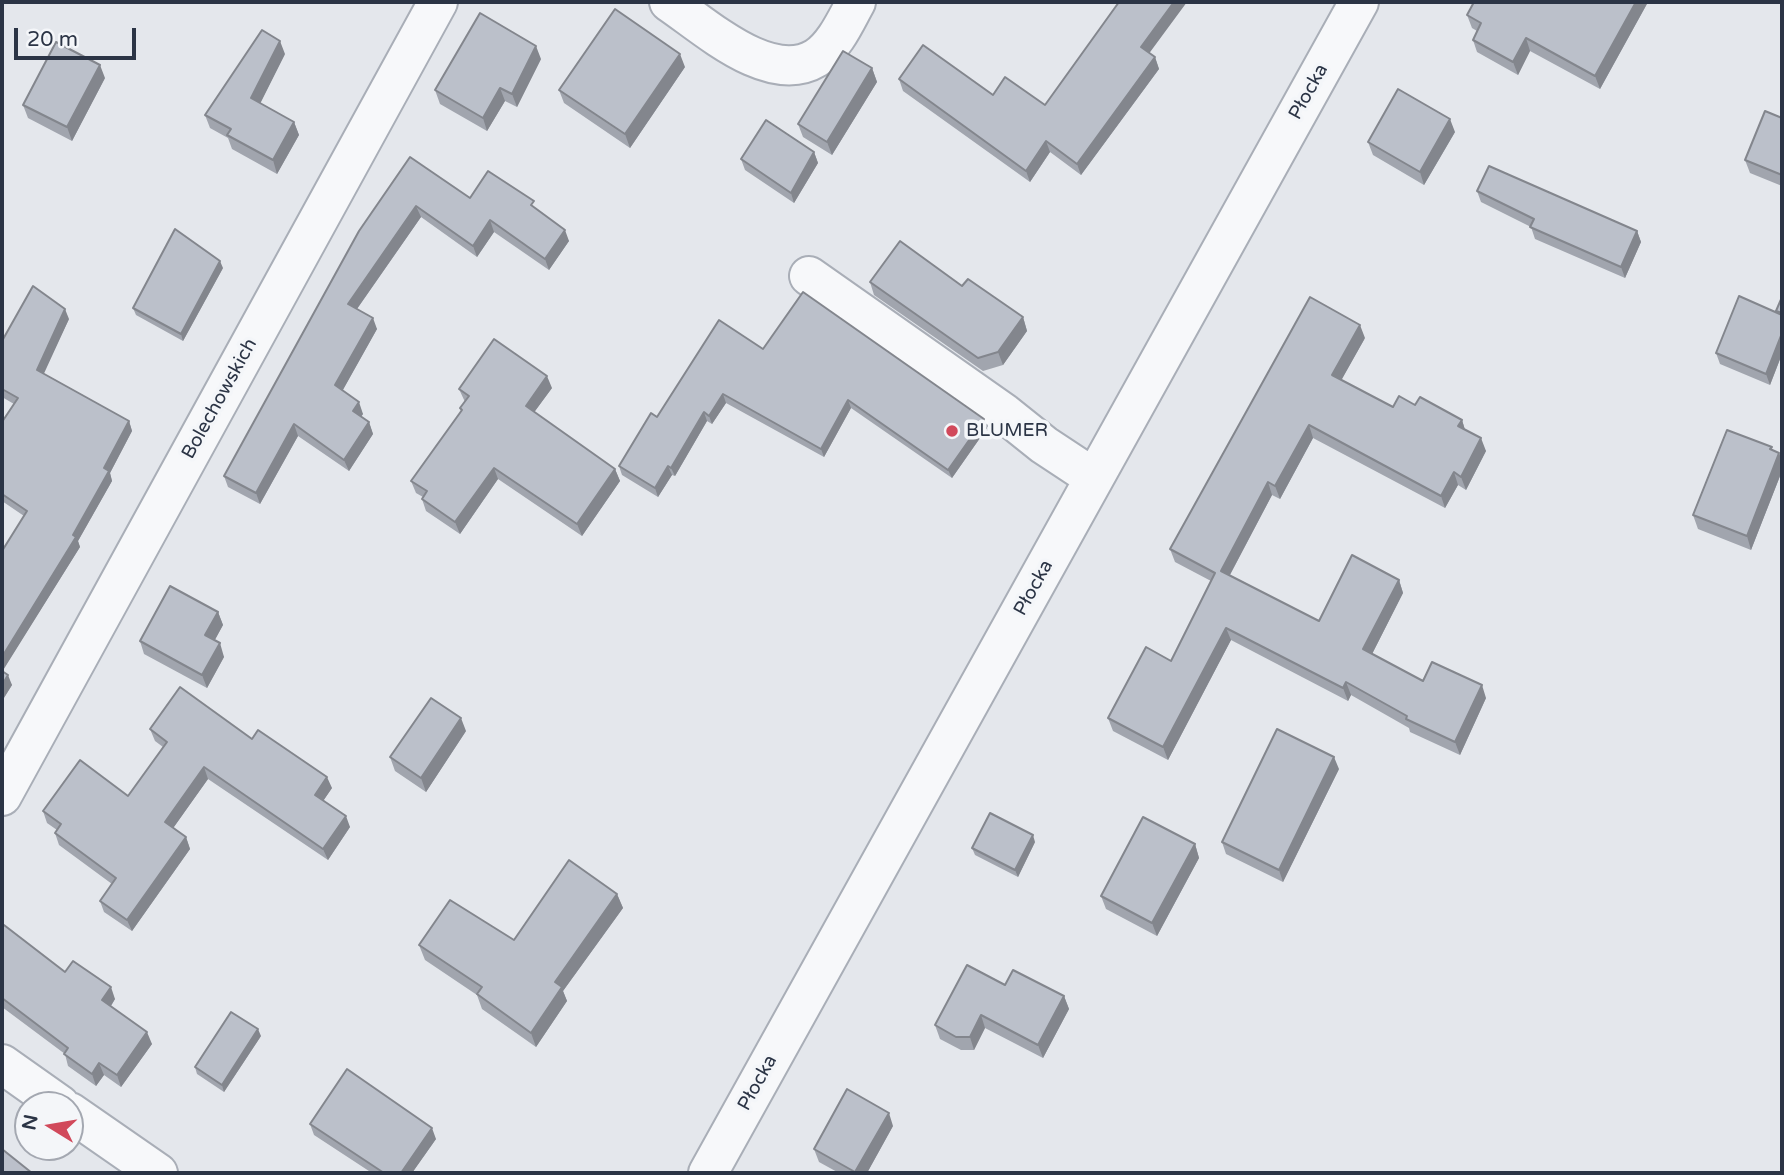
<!DOCTYPE html>
<html>
<head>
<meta charset="utf-8">
<style>
	body { margin:0 }
	#map { position:relative; width:1784px; height:1175px; overflow:hidden; background:#e4e7ec; font-family:"Varela Round",sans-serif }
	canvas { display:block }
	.frame { position:absolute; inset:0; border:4px solid #2b3445; pointer-events:none }
	.north { position:absolute; left:14px; top:1091px; width:70px; height:70px; box-sizing:border-box; background:#f4f6f9; border:2px solid #a4a8b1; border-radius:50%; rotate:281deg; font-size:19px; font-weight:700; line-height:28px; text-align:center; color:#2b3445 }
	.north::after { content:''; display:block; margin:auto; width:24px; height:32px; background:#d1495b; clip-path:polygon(50% 0,100% 100%,50% 72%,0 100%) }
	.scale { position:absolute; left:14px; top:28px; width:122px; height:32px; box-sizing:border-box; border:4px solid #2b3445; border-top:0; padding-left:9px; font-size:21px; line-height:24px; white-space:nowrap; color:#2b3445; -webkit-text-stroke:5px #f4f6f9; paint-order:stroke }
</style>
</head>
<body>
<div id="map">
<canvas width="1784" height="1175"></canvas>
<div class="frame"></div>
<div class="north">N</div>
<div class="scale">20 m</div>
</div>
<script>
const g = document.querySelector('canvas').getContext('2d');
g.lineJoin = 'round';
function trace(path, color, width, dash) {
  g.strokeStyle = color;
  g.lineWidth = width;
  g.lineCap = dash ? 'butt' : 'round';
  g.setLineDash(dash || []);
  g.stroke(path);
}
function paint(path, color) {
  g.fillStyle = color;
  g.fill(path, 'evenodd');
}
function label(font, color, halo, rows, align = 'center') {
  g.font = font + ' "Varela Round",sans-serif';
  g.lineWidth = 7;
  g.setLineDash([]);
  g.textBaseline = 'middle';
  g.strokeStyle = halo;
  g.fillStyle = color;
  for (const [text, x, y, turn = 0] of rows) {
    g.save();
    g.translate(x, y);
    g.rotate((+turn || 0) * Math.PI / 180);
    g.textAlign = isNaN(turn) ? turn : align;
    if (halo) g.strokeText(text, 0, 0);
    g.fillText(text, 0, 0);
    g.restore();
  }
}
const minor = new Path2D(`
	M669 2C706 27 770 86 816 58 835 46 846 20 856 2
	M809 276 1004 413 1044 445 1094 478
	M2 796 438 2
	M2 1064 60 1105
	M70 1112 158 1173
	M708 1173 1359 2`);
const wall = new Path2D(`
	M1648 2 1600 89 1530 51 1518 75 1477 52 1473 40 1477 31 1472 28 1467 15Z
	M1150 53 1155 57 1159 69 1081 175 1050 152 1030 182 903 91 899 79 993 95 1045 105Z
	M285 54 260 103 294 122 299 135 277 174 232 149 228 138 210 128 205 115Z
	M541 59 517 107 505 101 487 131 440 104 435 90Z
	M685 67 630 148 564 103 559 90Z
	M872 68 877 82 832 155 803 137 798 124Z
	M105 78 72 141 28 118 23 105Z
	M1782 118V186L1750 173 1745 160Z
	M1455 132 1424 185 1373 155 1368 142Z
	M814 152 818 163 794 203 745 170 741 159Z
	M410 157 470 198 537 209 569 241 549 270 494 232 477 257 421 217 357 309 377 329 342 391 363 414 361 417 369 422 373 434 349 471 298 436 260 504 228 487 224 476Z
	M1477 191 1637 231 1641 242 1625 278 1535 239 1531 227 1481 202Z
	M223 268 183 341 136 315 133 308Z
	M870 282 962 286 1023 317 1027 331 1003 365 983 371 874 295Z
	M1782 297V354L1770 385 1720 364 1716 353 1777 313 1776 311Z
	M69 319 43 373 129 421 132 431 110 473 112 481 78 541 80 547 2 671 12 685 2 701V551L24 516 2 501V422L14 404 2 397V341Z
	M1365 338 1341 380 1393 407 1415 405 1462 420 1465 430 1486 451 1466 490 1458 485 1445 508 1313 438 1280 499 1272 495 1230 575 1319 621 1399 580 1403 593 1372 654 1423 681 1486 698 1460 755 1410 732 1409 728 1351 695 1348 701 1231 640 1168 760 1113 731 1108 718 1171 661 1211 581 1175 562 1170 549Z
	M763 349 987 428 952 478 851 408 824 457 726 403 712 424 707 421 675 476 672 475 658 497 622 475 619 466 657 417Z
	M552 388 534 412 615 469 620 481 582 536 498 479 460 534 426 511 422 499 423 497 416 493 411 481 461 411 460 408 465 402 459 389Z
	M1779 453 1782 461V471L1751 550 1698 529 1693 515Z
	M218 612 223 625 214 641 224 657 207 688 144 654 140 641Z
	M150 729 252 739 332 788 323 801 350 827 328 860 208 779 173 828 186 837 190 849 132 931 104 912 100 901 112 884 59 845 55 833 57 830 47 823 43 811 128 796 163 747 155 741Z
	M466 731 426 792 395 771 390 757Z
	M1339 769 1283 882 1226 854 1222 842Z
	M1035 842 1018 877 975 855 972 848Z
	M1195 844 1199 858 1157 936 1106 909 1101 896Z
	M617 894 623 908 563 991 567 1001 536 1047 482 1009 477 995 425 960 419 945 514 940Z
	M2 928 65 972 115 999 111 1006 152 1044 121 1087 104 1075 96 1086 68 1066 65 1054 2 1007Z
	M1005 985 1064 996 1069 1009 1043 1058 985 1028 974 1050H961L940 1039 935 1025Z
	M261 1036 224 1092 197 1074 195 1067Z
	M310 1124 436 1139 412 1173H372L314 1135Z
	M893 1126 867 1173H839L819 1162 814 1149Z`);
const shadedWall = new Path2D(`
	M1174 2H1187L1145 59 1141 47Z
	M1636 2H1648L1600 89 1595 76Z
	M1526 38 1530 51 1518 75 1513 62Z
	M280 41 285 54 256 112 251 98Z
	M536 46 541 59 517 107 512 94Z
	M680 54 685 67 630 148 625 134Z
	M1155 57 1159 69 1081 175 1077 164Z
	M100 65 105 78 72 141 67 127Z
	M872 68 877 82 832 155 827 142Z
	M500 88 505 101 487 131 483 118Z
	M1450 119 1455 132 1424 185 1420 172Z
	M294 122 299 135 277 174 273 160Z
	M1046 141 1050 152 1030 182 1026 171Z
	M814 152 818 163 794 203 791 193Z
	M416 206 421 217 352 316 348 304Z
	M490 220 494 232 477 257 473 246Z
	M565 230 569 241 549 270 545 259Z
	M1637 231 1641 242 1625 278 1621 267Z
	M220 261 223 268 183 341 181 334Z
	M65 309 69 319 41 380 37 370Z
	M1023 317 1027 331 1003 365 998 352Z
	M373 318 377 329 339 397 335 385Z
	M1360 325 1365 338 1337 388 1332 375Z
	M1782 333V354L1770 385 1766 374Z
	M547 376 552 388 530 418 526 406Z
	M723 394 726 403 712 424 709 416Z
	M848 400 851 408 824 457 821 449Z
	M359 402 363 414 357 422 353 411Z
	M704 412 707 421 675 476 671 468Z
	M984 419 987 428 952 478 948 470Z
	M1462 420 1466 433 1458 426Z
	M129 421 132 431 110 473 112 481 78 541 80 547 2 672V657L73 535 104 468Z
	M369 422 373 434 349 471 344 460Z
	M294 424 298 436 260 504 256 493Z
	M1309 425 1313 438 1280 499 1275 486Z
	M1481 438 1486 451 1466 490 1461 477Z
	M1779 453 1782 461V471L1751 550 1747 536Z
	M668 466 672 475 658 497 655 488Z
	M494 468 498 479 460 534 455 522Z
	M615 469 620 481 582 536 577 524Z
	M1454 472 1458 485 1445 508 1441 496Z
	M1268 482 1272 495 1225 584 1221 571Z
	M1399 580 1403 593 1368 662 1363 649Z
	M218 612 223 625 210 649 205 635Z
	M1226 628 1231 640 1168 760 1163 747Z
	M220 643 224 657 207 688 202 675Z
	M8 675 12 685 2 701V685Z
	M1346 682 1351 695 1348 701 1343 688Z
	M1482 685 1486 698 1460 755 1455 742Z
	M461 718 466 731 426 792 421 778Z
	M1334 757 1339 769 1283 882 1279 870Z
	M204 767 208 779 169 834 165 822Z
	M327 777 332 788 319 807 315 795Z
	M346 816 350 827 328 860 323 849Z
	M1033 835 1035 842 1018 877 1015 870Z
	M186 837 190 849 132 931 127 920Z
	M1195 844 1199 858 1157 936 1152 923Z
	M617 894 623 908 563 991 567 1001 536 1047 531 1033 555 982Z
	M111 987 115 999 107 1012 102 1000Z
	M1064 996 1069 1009 1043 1058 1038 1045Z
	M981 1015 985 1028 974 1050 970 1037Z
	M258 1029 261 1036 224 1092 222 1085Z
	M147 1032 152 1044 121 1087 117 1075Z
	M99 1063 104 1075 96 1086 92 1074Z
	M889 1113 893 1126 867 1173H855V1172Z
	M432 1128 436 1139 412 1173H401Z`);
const building = new Path2D(`
	M1119 2H1174L1141 47 1155 57 1077 164 1046 141 1026 171 899 79 923 45 993 95 1005 77 1045 105Z
	M1474 2H1636L1595 76 1526 38 1513 62 1473 40 1481 23 1467 15Z
	M615 9 680 54 625 134 559 90Z
	M480 13 536 46 512 94 500 88 483 118 435 90Z
	M262 30 280 41 251 98 294 122 273 160 227 135 231 129 205 115Z
	M56 42 100 65 67 127 23 105Z
	M843 51 872 68 827 142 798 124Z
	M1398 89 1450 119 1420 172 1368 142Z
	M1765 111 1782 118V175L1745 160Z
	M766 120 814 152 791 193 741 159Z
	M410 157 470 198 488 171 534 201 531 205 565 230 545 259 490 220 473 246 416 206 348 304 373 318 335 385 359 402 353 411 369 422 344 460 294 424 256 493 224 476 359 231Z
	M1489 166 1637 231 1621 267 1530 227 1534 219 1477 191Z
	M175 229 220 261 181 334 133 308Z
	M900 241 962 286 968 279 1023 317 998 352 978 358 870 282Z
	M33 286 65 309 37 370 129 421 104 468 109 471 73 535 76 537 2 657V551L27 511 2 494V422L18 398 2 389V341Z
	M803 292 984 419 948 470 848 400 821 449 723 394 709 416 704 412 671 468 668 466 655 488 619 466 651 413 657 417 719 320 763 349Z
	M1739 296 1782 315V333L1766 374 1716 353Z
	M1310 297 1360 325 1332 375 1393 407 1399 396 1415 405 1420 397 1462 420 1458 426 1481 438 1461 477 1454 472 1441 496 1309 425 1275 486 1268 482 1221 571 1319 621 1352 555 1399 580 1363 649 1423 681 1432 662 1482 685 1455 742 1406 719 1407 716 1346 682 1343 688 1226 628 1163 747 1108 718 1146 647 1171 661 1215 573 1170 549Z
	M1782 297V313L1776 311Z
	M494 339 547 376 526 406 615 469 577 524 494 468 455 522 422 499 427 491 411 481 462 410 460 408 469 396 459 389Z
	M1727 430 1772 447 1770 449 1779 453 1747 536 1693 515Z
	M170 586 218 612 205 635 220 643 202 675 140 641Z
	M2 671 8 675 2 685Z
	M180 687 252 739 258 730 327 777 315 795 346 816 323 849 204 767 165 822 186 837 127 920 100 901 116 878 55 833 61 824 43 811 80 760 128 796 167 742 150 729Z
	M431 698 461 718 421 778 390 757Z
	M1277 729 1334 757 1279 870 1222 842Z
	M990 813 1033 835 1015 870 972 848Z
	M1143 817 1195 844 1152 923 1101 896Z
	M569 860 617 894 555 982 562 987 531 1033 477 994 482 987 419 945 450 900 514 940Z
	M4 925 65 972 73 961 111 987 102 1000 147 1032 117 1075 99 1063 92 1074 64 1054 68 1048 2 998V928Z
	M967 965 1005 985 1013 970 1064 996 1038 1045 981 1015 970 1037H956L935 1025Z
	M231 1012 258 1029 222 1085 195 1067Z
	M347 1069 432 1128 401 1173H384L310 1124Z
	M847 1089 889 1113 855 1172 814 1149Z
	M2 1149 32 1173H2Z`);
const markers = [
	[952,431,7,"#d1495b"]
];
const streetNames = [
	["Płocka",1309,92,-61],
	["Bolechowskich",220,399,-61],
	["Płocka",1034,588,-61],
	["Płocka",758,1083,-61]
];
const poiNames = [
	["BLUMER",966,431]
];
trace(minor, '#a9aeb7', 42);
trace(minor, '#f7f8fa', 38);
paint(wall, '#a1a5ae');
paint(shadedWall, '#83868d');
paint(building, '#bbc0ca');
trace(building, '#83868d', 2);
for (const [x, y, r, color] of markers) {
  const dot = new Path2D();
  dot.arc(x, y, r, 0, 2 * Math.PI);
  g.fillStyle = color;
  g.fill(dot);
  trace(dot, '#f4f6f9', 2.5);
}
label('19px', '#2b3445', '#f4f6f9', streetNames);
label('19px', '#2b3445', '#f4f6f9', poiNames, 'left');
</script>
</body>
</html>
